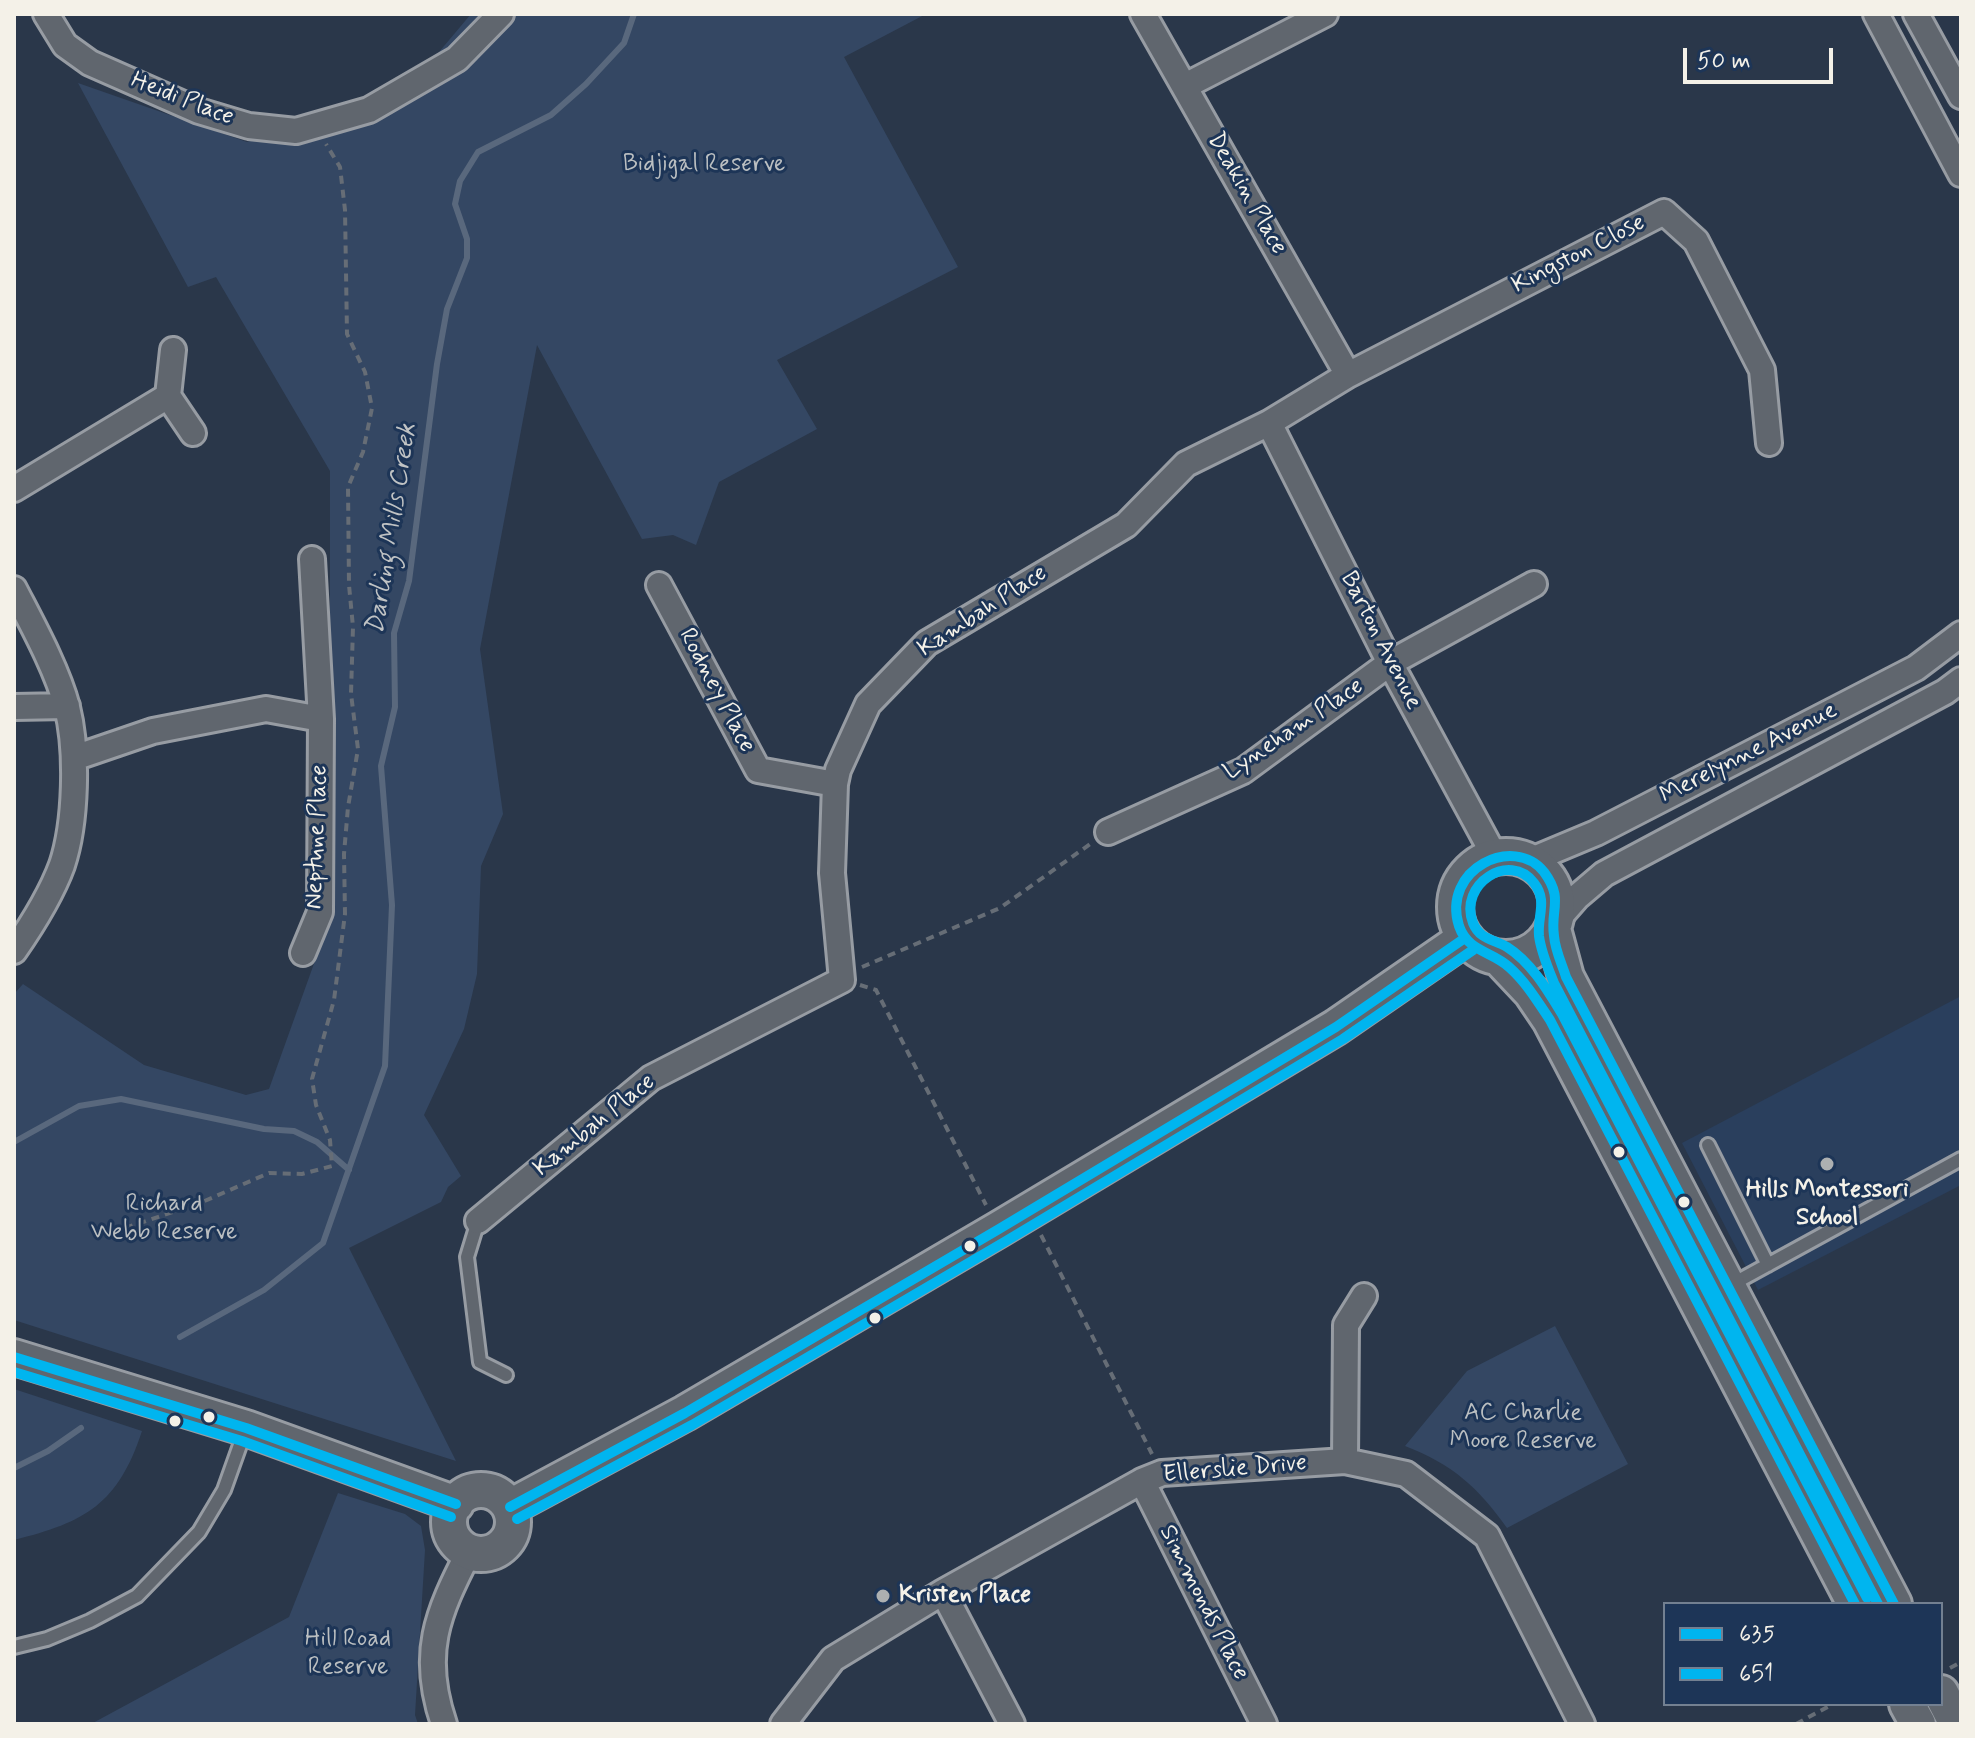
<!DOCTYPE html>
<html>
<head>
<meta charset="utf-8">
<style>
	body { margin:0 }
	#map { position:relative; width:1975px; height:1738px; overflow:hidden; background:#2a374a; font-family:Mynerve,sans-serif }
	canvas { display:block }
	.frame { position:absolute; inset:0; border:16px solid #f4f1e8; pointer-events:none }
	.legend { position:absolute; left:1663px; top:1602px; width:280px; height:104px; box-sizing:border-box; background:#1d3557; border:2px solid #738091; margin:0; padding:10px 14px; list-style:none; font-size:24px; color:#f4f1e8 }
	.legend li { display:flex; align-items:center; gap:16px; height:40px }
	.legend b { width:40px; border:2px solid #738091 }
	.scale { position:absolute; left:1683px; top:48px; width:150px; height:36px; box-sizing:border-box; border:4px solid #f4f1e8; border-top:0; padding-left:10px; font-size:24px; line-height:28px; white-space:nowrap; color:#f4f1e8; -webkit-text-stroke:6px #1d3557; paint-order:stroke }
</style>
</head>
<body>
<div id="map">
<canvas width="1975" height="1738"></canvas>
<div class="frame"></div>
<ul class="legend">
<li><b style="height:10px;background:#00b5ef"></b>635</li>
<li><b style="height:10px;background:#00b5ef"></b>651</li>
</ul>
<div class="scale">50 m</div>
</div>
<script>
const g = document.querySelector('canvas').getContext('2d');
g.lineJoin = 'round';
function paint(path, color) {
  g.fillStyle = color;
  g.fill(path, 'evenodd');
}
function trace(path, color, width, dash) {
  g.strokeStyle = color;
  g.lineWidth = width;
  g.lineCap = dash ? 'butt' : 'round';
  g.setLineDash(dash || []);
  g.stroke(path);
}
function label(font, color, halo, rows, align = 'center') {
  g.font = font + ' Mynerve,sans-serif';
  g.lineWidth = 6;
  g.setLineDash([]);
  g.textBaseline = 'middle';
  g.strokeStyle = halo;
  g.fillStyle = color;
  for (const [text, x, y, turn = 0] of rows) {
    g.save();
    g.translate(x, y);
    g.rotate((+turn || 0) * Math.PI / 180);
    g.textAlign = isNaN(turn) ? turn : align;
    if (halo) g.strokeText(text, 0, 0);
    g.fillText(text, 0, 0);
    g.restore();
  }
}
const built = new Path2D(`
	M1961 996V1185L1758 1290 1682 1143Z`);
const green = new Path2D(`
	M471 14H926L844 57 958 267 777 360 817 429 719 482 696 545 673 535 642 539 537 345 480 649 503 814 481 866 477 974 464 1029 424 1115 461 1176 448 1187 441 1202 349 1248 456 1461 14 1320V994L23 984 144 1065 246 1095 269 1089 330 919V471L216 277 188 287 78 83 247 142 356 110 439 52Z
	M1555 1326 1628 1464 1507 1528C1478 1487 1452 1464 1405 1446L1467 1371Z
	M14 1389 142 1431C118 1504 86 1522 14 1540Z
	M338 1493 405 1514 421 1526 425 1550 415 1715 418 1724H91L289 1617Z`);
const stream = new Path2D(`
	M14 1142 79 1106 121 1099 264 1129 294 1131 317 1142 349 1170
	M180 1337 264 1290 323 1243 385 1066 392 905 381 766 395 707 394 633 409 581 437 364 447 309 467 258V239L455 204 460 181 478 152 551 115 586 84 624 43 634 14
	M14 1468 48 1451 81 1428`);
const path = new Path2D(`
	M862 967 1000 908 1093 842
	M860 985 876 990 986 1205
	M125 1228 200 1203 269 1173 302 1174 332 1166 330 1140 316 1105 312 1079 334 1000 345 914 344 854 348 807 358 749 351 694 353 627 349 585 348 487 363 452 372 408 365 372 347 334 345 210 340 167 326 144
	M1041 1235 1152 1454
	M1950 1668 1961 1662
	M1796 1724 1833 1704`);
const lane = new Path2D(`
	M1708 1145 1768 1265
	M478 1221 467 1257 480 1362 506 1375
	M1729 1286 1961 1159
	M14 1647 47 1639 90 1621 137 1596 199 1532 224 1490 245 1431`);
const street = new Path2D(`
	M46 14 65 45 90 63 199 111 249 126 296 131 369 110 457 59 501 14
	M1143 14 1348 375
	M1876 14 1961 174
	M1916 14 1961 96
	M1185 86 1325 14
	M168 396 173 350
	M1269 423 1390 663 1495 857
	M14 489 168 396 193 433
	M659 585 758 770 835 784
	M14 589C32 624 57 669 67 707 78 751 76 823 62 865 51 895 32 925 14 951
	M14 707 67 706
	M74 758 153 731 266 709 321 719
	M1108 832 1243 771 1390 663 1534 584
	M1529 861 1596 833 1916 668 1961 634
	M1556 921 1577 897 1604 874 1945 692 1961 680
	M303 953 320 912 321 719 312 559
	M478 1221 651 1078 842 980 832 873 835 784 838 770 868 704 927 643 1126 525 1186 464 1269 423 1348 375 1664 212 1696 241 1762 370 1769 443
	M1345 1461 1346 1325 1364 1296
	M1142 1481 1264 1724
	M943 1592 1012 1724
	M444 1724C420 1654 437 1614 469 1552
	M783 1724 833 1659 943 1592 1142 1481 1162 1473 1345 1461 1406 1474 1487 1536 1582 1724`);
const secondary = new Path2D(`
	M1455 907a51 51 0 1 1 102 0a51 51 0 1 1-102 0Z
	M1553 929 1566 977 1894 1604
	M1499 958 1531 992 1550 1020 1855 1604
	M14 1357 246 1428 456 1504
	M449 1522a32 32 0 1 1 64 0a32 32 0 1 1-64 0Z
	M510 1507 685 1413 999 1229 1336 1027 1465 938
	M1941 1693 1957 1724
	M1907 1704 1918 1724`);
const bus1 = new Path2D(`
	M14 1357 246 1428 456 1504
	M510 1507 685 1413 999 1229 1336 1027 1465 938
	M1855 1604 1550 1020C1538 1002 1526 982 1509 967 1492 951 1468 952 1459 926 1441 869 1514 834 1544 872 1564 899 1550 909 1554 936 1555 950 1562 964 1566 977L1894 1604`);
const bus2 = new Path2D(`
	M14 1372 242 1441 451 1517
	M517 1519 692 1425 1006 1241 1343 1039 1473 950
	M1867 1598 1562 1014C1548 991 1531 962 1507 947 1494 939 1480 940 1473 923 1458 884 1510 851 1534 883 1548 901 1537 916 1539 936 1541 952 1548 968 1554 983L1878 1604`);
const markers = [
	[1619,1152,7,"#f4f1e8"],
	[1827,1164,8,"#adb0b1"],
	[1684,1202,7,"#f4f1e8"],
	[970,1246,7,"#f4f1e8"],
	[875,1318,7,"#f4f1e8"],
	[209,1417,7,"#f4f1e8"],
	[175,1421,7,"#f4f1e8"],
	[883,1596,8,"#adb0b1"]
];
const streetNames = [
	["Heidi Place",182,100,21],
	["Deakin Place",1246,194,60],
	["Kingston Close",1579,255,-27],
	["Kambah Place",983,612,-33],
	["Barton Avenue",1380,641,63],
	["Rodney Place",716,691,62],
	["Lyneham Place",1294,730,-34],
	["Merelynne Avenue",1749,754,-27],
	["Neptune Place",318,837,-88],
	["Kambah Place",595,1126,-39],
	["Ellerslie Drive",1235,1470,-5],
	["Simmonds Place",1203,1603,63]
];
const parkNames = [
	["Bidjigal Reserve",704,165],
	["Richard",164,1205],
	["Webb Reserve",164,1233],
	["AC Charlie",1523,1414],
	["Moore Reserve",1523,1442],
	["Hill Road",348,1640],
	["Reserve",348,1668]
];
const poiNames = [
	["Hills Montessori",1827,1191],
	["School",1827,1219],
	["Kristen Place",899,1596,"left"]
];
const waterNames = [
	["Darling Mills Creek",393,529,-81]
];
paint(built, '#2a3f5d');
paint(green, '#344763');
trace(stream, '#59687d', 6);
trace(lane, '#979ca3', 18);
trace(street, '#979ca3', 30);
trace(secondary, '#979ca3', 40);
trace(path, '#666d76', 4, [8, 6]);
trace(lane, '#60666e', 12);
trace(street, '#60666e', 24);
trace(secondary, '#60666e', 34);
trace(bus1, '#00b5ef', 10);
trace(bus2, '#00b5ef', 10);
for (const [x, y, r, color] of markers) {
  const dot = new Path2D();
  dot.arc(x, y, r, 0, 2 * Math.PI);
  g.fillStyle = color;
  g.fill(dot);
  trace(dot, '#1d3557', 3);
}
label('24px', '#f4f1e8', '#1d3557', streetNames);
label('24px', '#bbbfc1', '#1d3557', parkNames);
label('bold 24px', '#f4f1e8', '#1d3557', poiNames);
label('italic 26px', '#c0c3c4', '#1d3557', waterNames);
</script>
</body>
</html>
